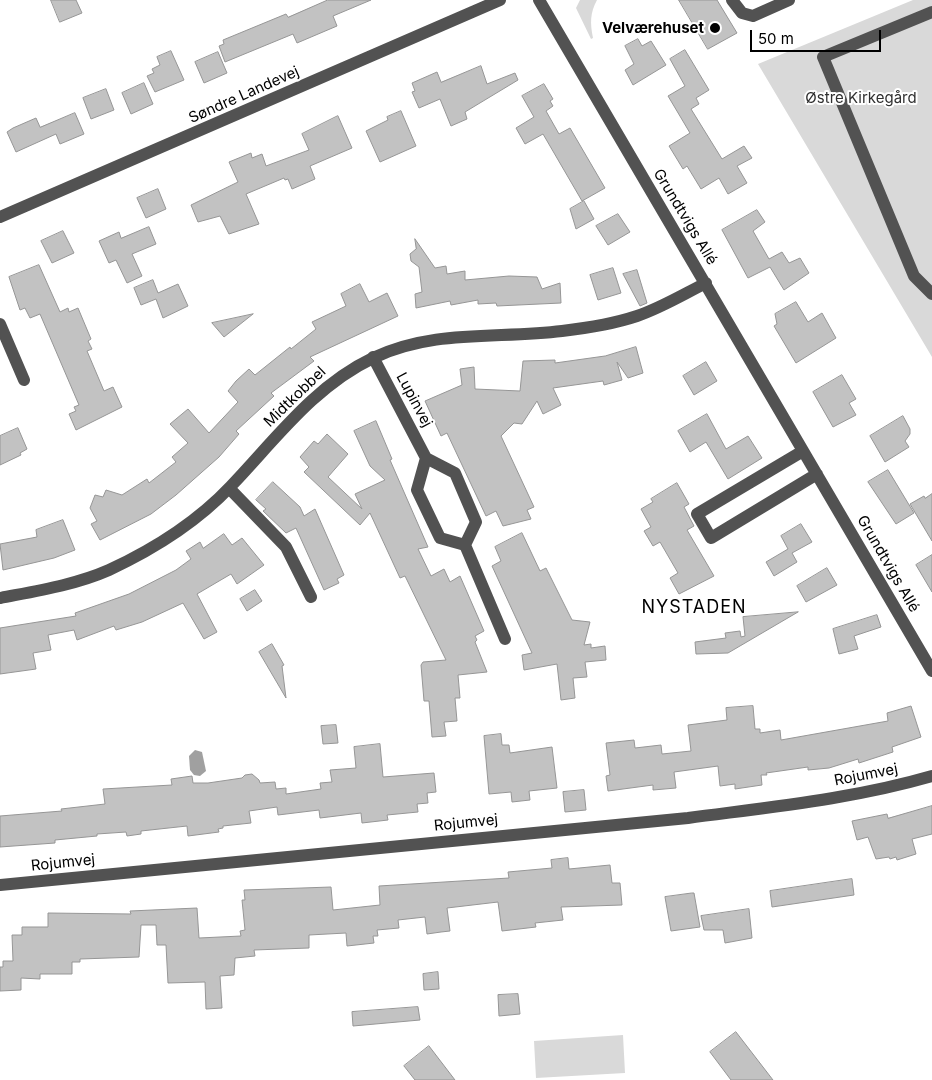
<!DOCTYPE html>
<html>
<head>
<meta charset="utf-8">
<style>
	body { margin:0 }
	#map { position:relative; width:932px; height:1080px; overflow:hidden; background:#fff; font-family:Inter,sans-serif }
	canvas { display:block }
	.scale { position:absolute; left:750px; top:30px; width:131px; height:22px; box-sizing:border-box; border:2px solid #000; border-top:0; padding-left:6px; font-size:15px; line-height:18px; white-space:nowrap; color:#000; -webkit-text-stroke:4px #fff; paint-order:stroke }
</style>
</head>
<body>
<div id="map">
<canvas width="932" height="1080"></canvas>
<div class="scale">50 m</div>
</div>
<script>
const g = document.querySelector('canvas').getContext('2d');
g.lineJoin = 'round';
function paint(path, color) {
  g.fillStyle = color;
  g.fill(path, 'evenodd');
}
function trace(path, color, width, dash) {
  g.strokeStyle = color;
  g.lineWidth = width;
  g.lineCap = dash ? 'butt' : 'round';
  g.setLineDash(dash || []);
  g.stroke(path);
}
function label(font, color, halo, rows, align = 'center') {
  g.font = font + ' Inter,sans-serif';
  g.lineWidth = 4;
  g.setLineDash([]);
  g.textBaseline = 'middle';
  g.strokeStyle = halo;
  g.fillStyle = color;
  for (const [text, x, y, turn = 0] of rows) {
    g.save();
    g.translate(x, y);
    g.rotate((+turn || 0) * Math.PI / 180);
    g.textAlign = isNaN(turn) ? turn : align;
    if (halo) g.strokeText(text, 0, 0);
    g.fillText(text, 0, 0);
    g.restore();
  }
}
const green = new Path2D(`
	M580 0H597C590 13 590 23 593 38L591 39 576 8Z
	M913 0H932V357L758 64Z
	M623 1035 625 1073 536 1078 534 1041Z`);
const water = new Path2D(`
	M195 750 202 752 206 771 200 776 194 775 190 770 189 756Z`);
const building = new Path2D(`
	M51 0H76L82 13 60 22Z
	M328 0H371L333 16 337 26 297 43 293 34 225 62 219 46 224 44 223 40 286 14 288 17Z
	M679 0H717L737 33 708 49Z
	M638 39 642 46 651 41 666 65 633 85 625 70 634 64 625 46Z
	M685 50 709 90 696 98 699 104 691 109 722 159 744 146 752 158 737 166 747 183 728 194 719 178 701 189 687 166 683 169 669 146 690 133 668 96 685 86 670 59Z
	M171 51 184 80 155 92 147 76 154 73 152 69 160 65 157 57Z
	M218 52 227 73 204 83 195 62Z
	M481 66 487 84 515 73 518 80 465 112 467 119 451 126 440 99 419 108 412 92 415 91 412 83 437 72 441 82Z
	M144 83 153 104 131 114 122 93Z
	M544 84 553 99 550 101 553 106 546 111 559 134 570 128 605 188 582 201 543 134 525 144 516 128 534 117 522 96Z
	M106 89 114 110 91 119 83 98Z
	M401 111 416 146 380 162 366 131 388 120 387 117Z
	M75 113 84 134 60 144 56 134 16 152 7 132 13 128 36 118 40 127Z
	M338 116 352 148 310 166 315 179 292 189 288 179 285 180 284 178 246 194 259 224 229 234 220 216 198 222 191 205 238 182 229 162 251 153 252 158 262 154 266 166 309 150 302 134Z
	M158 189 166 209 146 218 137 198Z
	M584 201 594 219 576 229 570 209Z
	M757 210 765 222 753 231 769 259 782 252 789 263 800 258 809 273 784 290 770 267 748 278 722 230Z
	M618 214 630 232 608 245 596 226Z
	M149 227 156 244 132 254 142 276 127 283 116 260 109 263 99 241 119 232 121 238Z
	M63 231 74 253 52 263 41 241Z
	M415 239 435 268 446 266 447 274 465 271V280L509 276 537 277 542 289 560 283 561 303 497 306 496 303 478 304V300L451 305 450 301 416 308 415 294 422 292 419 267 411 261 410 254 416 249Z
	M39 265 60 312 68 308 69 312 78 308 91 339 88 341 92 349 87 351 104 391 113 387 122 407 76 430 69 414 76 411 74 407 79 405 40 314 30 318 25 308 20 310 9 277Z
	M613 268 621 293 598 300 590 275Z
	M637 270 647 303 640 306 623 274Z
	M153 280 158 293 178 284 188 306 163 318 156 299 141 305 134 288Z
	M360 284 369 302 387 293 398 316 310 357 314 361 271 393 274 396 236 431 239 434 219 457 176 495 151 514 100 540 91 524 97 521 90 508 95 495 103 497 106 490 122 495 147 479 149 483 176 462 172 457 188 443 170 424 188 409 209 433 238 402 228 391 236 381 249 369 255 375 290 347 291 349 316 329 312 322 346 306 341 294Z
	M796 302 808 322 822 313 836 338 796 363 774 326 777 324 775 314Z
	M253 314 224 337 212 323Z
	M636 347 643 373 628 378 617 362 622 380 604 385 603 381 553 388 561 405 543 414 537 401 522 424 514 423 501 436 534 507 527 510 531 519 503 526 496 511 486 516 447 433 441 436 425 401 462 385 460 369 474 367 475 389 520 391 523 361 555 360V363L605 356Z
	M706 362 717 381 694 395 683 376Z
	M842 375 856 399 849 403 856 415 833 427 813 392Z
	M707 414 726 449 748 436 762 458 728 479 706 442 690 452 678 431Z
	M903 416 910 429V434L905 441 909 447 885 462 870 436Z
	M376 421 392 459 390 460 428 547 418 549 431 576 444 569 450 582 460 576 484 631 475 636 477 640 475 642 487 672 458 675 460 698H455L457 721 444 722 446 736 432 737 429 701H424L421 665 423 662 446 660 405 576 400 578 370 513 360 525 304 472 309 467 300 457 314 441 318 444 327 434 348 454 328 477 362 509 355 494 385 480 370 466 354 431Z
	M18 428 27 449 20 453 21 455 0 465V436Z
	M888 470 914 513 896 524 868 482Z
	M273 482 300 507 304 516 315 509 344 575 337 579 339 583 324 590 296 528 286 533 263 511 266 509 256 500Z
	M677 483 689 504 684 507 694 526 687 530 714 576 679 594 670 578 678 573 660 542 653 546 644 531 651 527 641 509 653 502 651 499Z
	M932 494V541L910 504 924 496 925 498Z
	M63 520 75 550 54 558 3 570 0 544 37 537 36 530Z
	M801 524 812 542 792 553 797 562 774 576 766 562 788 549 781 536Z
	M522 533 540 571 546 568 572 620 590 622 584 645 591 644V648L605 646 606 660 585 662 587 677 573 678 575 698 561 700 557 664 524 670 522 655 532 653 492 566 501 561 495 547Z
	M224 534 232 545 242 538 264 565 237 584 231 574 197 594 217 632 204 639 183 603 142 622 116 630 114 626 77 640 74 630 48 635 51 650 33 653 36 669 0 674V628L76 616 75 613 129 594 176 570 191 559 186 551 200 542 203 548Z
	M932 555V592L916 565Z
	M827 568 837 585 806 602 797 586Z
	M255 590 262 601 247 611 240 599Z
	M798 612 728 653 696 654 695 642 726 638 725 633 740 631 741 637 745 636 743 617Z
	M877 615 881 627 854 636 858 649 839 654 833 629Z
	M272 644 284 665 282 666 286 698 259 652Z
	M753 706 755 729H760V733L780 730 781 740 888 721 887 713 911 706 921 737 892 747 893 752 859 763 858 759 829 768 808 770V767L766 773 767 775H761L762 785 735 789V784L720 786 718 766 674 772 676 788 653 790V785L608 791 606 776 610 775 606 743 634 740 635 748 661 745 662 754 691 751 688 725 727 720 726 708Z
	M336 725 338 743 323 744 321 726Z
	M501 734 502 745H509L510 753 552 747 557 788 529 791 530 800 512 802 511 792 489 794 484 736Z
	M380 744 383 777 434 773 436 792 427 793 428 803 417 804 418 812 387 815 388 820 362 823 361 813 320 818 319 810 278 815 277 807 249 811 251 823 223 826V828L218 829 219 832 188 836 187 826 141 831V834L127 836 126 832 97 834V836L55 840V843L0 847V816L62 811 61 809 105 804 103 789 172 785 171 779 192 776 193 783H208L242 778 245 775 252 774 259 780 260 783 275 782 276 789 286 788V794L321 789 320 783 332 782 330 770 356 768 354 747Z
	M584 790 586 810 565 812 563 792Z
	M932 806V834L912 839 916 854 897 860 896 857 890 859 889 857 876 859 868 837 857 840 852 821 887 814 888 818Z
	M568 858 569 869 610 865 612 883H620L622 905 561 907 563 920 535 923 536 927 502 931 498 902 447 908 450 931 441 932 427 934 425 917 398 920 399 928 377 930 378 936H373L374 943 347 946 346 933 309 935V948L254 950 255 956 235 958 234 975 220 976 222 1008 206 1009 205 982 168 983 166 945H157L156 925H141L139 957 80 959V962H72V974H40V979L21 978V990L0 991V967H3V961H13L12 935H22V927H48V913L131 914 130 911 197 908 199 938 241 936 240 931 245 930 242 900H245L244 890 331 887 333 910 380 905 379 886 509 878 508 872 552 868 551 860Z
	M852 879 854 895 772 907 770 891Z
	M692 893H694L700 927 671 931 665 897Z
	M749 909 752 938 725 943 723 930H704L701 916Z
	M438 972 439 989 424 990 423 974Z
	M518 994 520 1014 499 1016 498 995Z
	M418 1007 420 1020 353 1026 352 1012Z
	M736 1032 773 1080H731L710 1052Z
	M429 1046 455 1080H415L404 1066Z`);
const minor = new Path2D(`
	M539 0 932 671
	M732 0 742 13 753 16 789 0
	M932 12 823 57 914 276 932 294
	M0 217 500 0
	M0 324 24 380
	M373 357 426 458 455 473 476 522 465 545 505 639
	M803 451 697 514 711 538 817 474
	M426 458 417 490 440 538 465 545
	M229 488 286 547 311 597
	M0 598C36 591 75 585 109 570 152 550 198 521 231 486 275 440 314 386 373 358 433 329 498 339 562 331 588 328 613 324 637 316 661 308 684 294 706 283
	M0 885 688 818C770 807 853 799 932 776`);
const markers = [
	[715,28,6,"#000"]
];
const poiNames = [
	["Velværehuset",704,28]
];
const streetNames = [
	["Søndre Landevej",244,95,-24],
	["Grundtvigs Allé",685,217,59],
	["Midtkobbel",295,397,-44],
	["Lupinvej",414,400,62],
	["Grundtvigs Allé",888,564,60],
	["Rojumvej",866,775,-11],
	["Rojumvej",466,823,-6],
	["Rojumvej",63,863,-6]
];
const parkNames = [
	["Østre Kirkegård",861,98]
];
const quarterNames = [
	["NYSTADEN",694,608]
];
paint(green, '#d9d9d9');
paint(water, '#a0a0a0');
paint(building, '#c2c2c2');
trace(building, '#969696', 1);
trace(minor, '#525252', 12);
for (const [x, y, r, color] of markers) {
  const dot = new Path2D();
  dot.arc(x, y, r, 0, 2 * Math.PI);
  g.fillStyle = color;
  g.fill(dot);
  trace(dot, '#fff', 2);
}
label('bold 15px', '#000', '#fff', poiNames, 'right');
label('15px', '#000', '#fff', streetNames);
label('15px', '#303030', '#fff', parkNames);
g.letterSpacing = '1px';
label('18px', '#000', '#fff', quarterNames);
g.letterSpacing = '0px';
</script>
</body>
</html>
